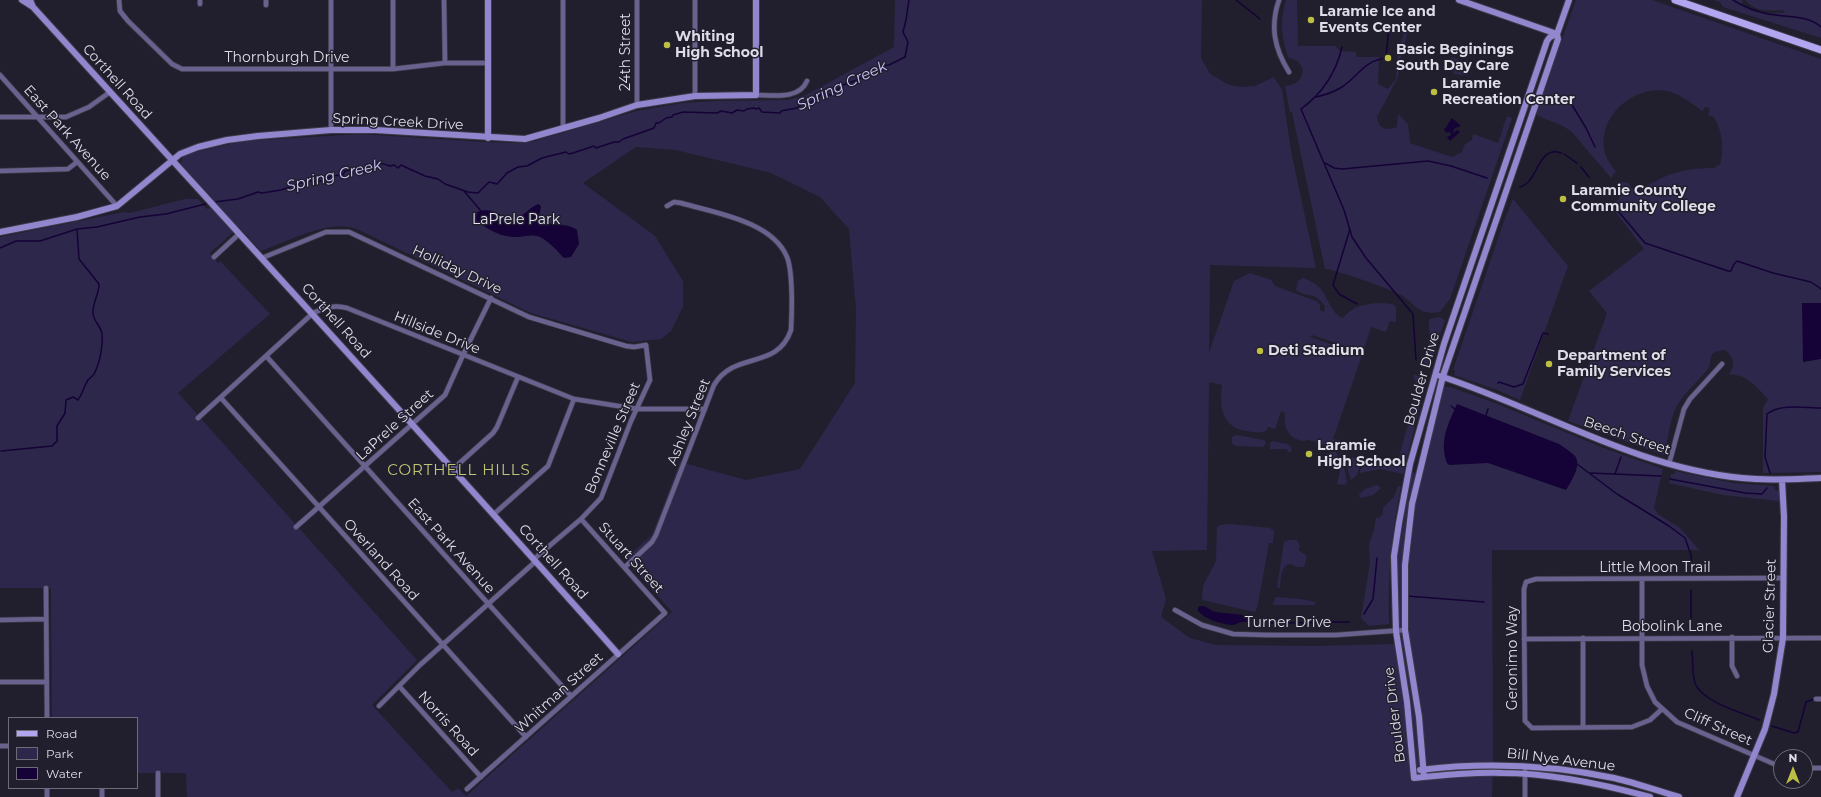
<!DOCTYPE html>
<html>
<head>
<meta charset="utf-8">
<style>
	body { margin:0 }
	#map { position:relative; width:1821px; height:797px; overflow:hidden; background:#211f2d; font-family:Montserrat,sans-serif }
	canvas { display:block }
	.legend { position:absolute; left:8px; top:717px; width:130px; height:72px; box-sizing:border-box; background:#211f2d; border:1px solid #6d6b77; margin:0; padding:5px 7px; list-style:none; font-size:12px; color:#dedde7 }
	.legend li { display:flex; align-items:center; gap:8px; height:20px }
	.legend b { width:20px; border:1px solid #6d6b77 }
	.north { position:absolute; left:1773px; top:749px; width:40px; height:40px; box-sizing:border-box; background:#211f2d; border:1px solid #6d6b77; border-radius:50%; rotate:0deg; font-size:11px; font-weight:700; line-height:16px; text-align:center; color:#dedde7 }
	.north::after { content:''; display:block; margin:auto; width:14px; height:18px; background:#bcbf44; clip-path:polygon(50% 0,100% 100%,50% 72%,0 100%) }
</style>
</head>
<body>
<div id="map">
<canvas width="1821" height="797"></canvas>
<ul class="legend">
<li><b style="height:5px;background:#b2a6f1"></b>Road</li>
<li><b style="height:11px;background:#2e274c"></b>Park</li>
<li><b style="height:11px;background:#150237"></b>Water</li>
</ul>
<div class="north">N</div>
</div>
<script>
const g = document.querySelector('canvas').getContext('2d');
g.lineJoin = 'round';
function paint(path, color) {
  g.fillStyle = color;
  g.fill(path, 'evenodd');
}
function trace(path, color, width, dash) {
  g.strokeStyle = color;
  g.lineWidth = width;
  g.lineCap = dash ? 'butt' : 'round';
  g.setLineDash(dash || []);
  g.stroke(path);
}
function label(font, color, halo, rows, align = 'center') {
  g.font = font + ' Montserrat,sans-serif';
  g.lineWidth = 3;
  g.setLineDash([]);
  g.textBaseline = 'middle';
  g.strokeStyle = halo;
  g.fillStyle = color;
  for (const [text, x, y, turn = 0] of rows) {
    g.save();
    g.translate(x, y);
    g.rotate((+turn || 0) * Math.PI / 180);
    g.textAlign = isNaN(turn) ? turn : align;
    if (halo) g.strokeText(text, 0, 0);
    g.fillText(text, 0, 0);
    g.restore();
  }
}
const green = new Path2D(`
	M895 0H1202L1201 58 1210 74 1229 85 1241 87 1255 86 1274 77 1282 90 1291 151 1316 268 1210 265 1209 353 1234 281 1250 273 1271 280 1275 286 1318 302 1320 305V310L1324 312 1325 306C1312 289 1306 299 1296 290L1298 281 1303 278C1309 280 1315 283 1320 288 1328 297 1331 314 1343 318 1353 304 1379 300 1395 305L1396 309V322L1390 321 1386 332 1371 327 1363 352 1312 335 1310 337 1362 355 1333 439 1339 440 1335 447 1316 443 1315 441 1306 440 1305 441C1289 440 1283 428 1285 413L1281 411 1275 429 1268 427 1267 430C1260 434 1255 432 1246 431 1222 427 1219 407 1222 385L1209 382 1207 550 1152 551 1166 599 1161 617 1190 638 1216 645 1315 646 1395 644C1393 616 1390 589 1391 561 1393 531 1400 501 1406 472L1423 474 1444 387H1450L1495 403 1606 449 1663 469 1654 508 1658 514 1680 528 1699 550H1492L1493 762 1492 797H187L186 773H137V718H52L51 588H0V237L124 212 130 213 185 199H198L207 209 219 205 181 164 183 156 187 154 244 141 361 134 482 142 518 143 534 141 637 111 682 103 717 101 788 100 806 95 894 47ZM636 147 676 150 771 173 820 197 849 229 856 309 855 383 800 469 746 480 680 462 652 535 625 559 672 612 466 796 458 788 452 792 372 705 417 660 178 393 270 314 220 261 218 263 210 253 239 227 261 251C289 241 331 217 359 230L531 313 632 342 661 339 671 331 683 307V281L655 236 583 183Z
	M1286 0H1297L1298 46H1335L1340 51 1356 52V57H1379L1378 84 1388 89 1396 79 1398 51 1405 30 1408 31 1400 61 1398 77 1377 117C1378 129 1387 131 1397 127L1398 114 1408 124 1410 143 1452 157 1462 152 1465 144 1472 140 1473 134 1498 143 1507 116 1512 118 1450 299 1440 312C1417 316 1416 303 1399 294 1390 289 1334 269 1325 269L1292 112H1290L1285 86C1299 86 1310 71 1297 61 1294 59 1291 59 1288 57 1281 37 1280 21 1286 0Z
	M1576 0H1652L1821 59V472L1763 473V408L1768 399C1755 385 1748 376 1729 374 1736 365 1734 357 1725 350 1704 352 1715 360 1707 370 1698 382 1686 391 1678 404 1669 418 1669 438 1664 455L1568 421 1607 313 1589 291 1644 249 1611 206 1619 199V185L1622 182 1628 183 1636 194C1659 175 1685 167 1715 168L1716 166 1720 165C1724 149 1723 130 1713 116H1708L1710 108 1705 107 1702 111C1692 103 1680 94 1667 91 1631 85 1594 120 1606 156 1608 162 1613 167 1616 172L1613 174 1612 179 1571 131 1561 125 1538 116 1536 112Z
	M1713 0H1742V4L1752 11 1783 17V16L1772 13H1785L1783 10C1768 11 1756 12 1745 0H1821V38L1723 7 1720 2Z
	M1451 57 1466 63 1468 75H1458V74H1454Z
	M1513 199 1568 266 1520 400 1495 389 1454 375 1455 370H1453L1504 221Z
	M1439 317 1445 320 1430 365H1426L1424 363C1424 355 1428 349 1430 342 1431 334 1427 326 1430 319Z
	M1413 374 1425 378 1426 381 1403 474 1380 469 1360 473V470L1370 461 1397 464 1418 389Z
	M1237 435 1264 440 1266 443 1263 447 1236 446 1232 444V437Z
	M1272 441 1287 444 1291 447 1292 452H1288L1287 449H1270V443Z
	M1330 452H1336L1338 456 1343 458 1344 468 1347 482 1345 485 1337 484 1340 472V461L1337 458H1330Z
	M1350 457 1366 461 1360 465 1357 475 1351 480 1347 467V460Z
	M1675 471 1733 483 1774 486 1775 490 1779 491V501L1723 495 1669 483 1671 474H1675Z
	M1377 485 1381 488 1373 495 1360 498 1359 495 1365 489Z
	M1398 486H1401C1392 532 1387 577 1389 624L1369 626 1361 618 1370 563 1369 544 1374 530 1376 518H1379L1383 514V508L1394 497Z
	M1230 524 1270 528 1274 531 1273 543H1269L1258 604 1255 612 1202 600 1203 586 1216 561 1217 527 1220 525Z
	M1289 540H1297L1300 546 1298 550 1307 556 1304 567H1297L1291 564C1280 565 1281 579 1280 588L1277 587 1284 542Z
	M1277 597 1300 599 1315 602V605H1273L1275 598Z`);
const water = new Path2D(`
	M1452 118 1461 126 1455 128 1452 133 1458 130 1460 132 1450 141 1447 137 1451 135V133L1449 132 1447 133 1444 130Z
	M539 204 541 207 539 216C550 230 563 220 577 230L579 244 571 257 564 258C557 251 550 242 540 237 533 234 526 236 519 237 502 238 488 230 476 220L477 212C496 205 500 221 517 217 525 216 530 206 539 204Z
	M1802 303H1821V359L1803 362Z
	M1457 404 1559 444C1565 448 1571 452 1575 456 1582 465 1571 482 1566 490L1488 463 1449 465 1447 463C1439 441 1448 424 1457 404Z
	M1201 606C1208 606 1210 611 1216 612 1227 614 1238 613 1248 617L1251 621 1249 623C1241 619 1238 625 1231 625 1221 624 1205 619 1198 611V607Z`);
const stream = new Path2D(`
	M1236 0 1260 19
	M1733 0C1744 7 1755 11 1768 14 1784 17 1808 15 1821 27
	M1342 47C1336 73 1323 93 1301 109L1344 210 1352 237 1366 258 1413 314 1416 360
	M1316 97C1325 95 1334 92 1342 87 1359 76 1363 61 1386 58L1389 26
	M1569 100 1586 128 1595 147
	M1564 154 1577 163
	M1325 163 1334 168 1342 169 1428 161 1451 166 1487 178
	M1581 167 1589 177
	M1520 187C1538 183 1538 144 1561 153
	M464 191 481 211
	M214 202 238 199 258 192 262 193 281 190 307 181H324L331 176 343 175 345 171 356 169 361 171C371 164 378 161 390 166L394 165 398 168 401 165 403 166 425 176 438 179 445 184 468 192 478 193 489 182 497 184 507 173 518 167 527 166 542 158 566 152 569 154 573 153 594 146 596 148 614 142H619L623 139 654 128 656 123H659L666 118 672 117 673 115 683 112 717 113 721 111 732 113 737 110 744 111 747 109 754 108 756 109 759 108 762 112 780 113 781 111 797 108 799 106 812 102 815 97 820 96V94L831 95 843 85 865 77V74L880 70 882 66 889 65 905 57 908 42 903 32 906 20 909 0
	M1613 205 1645 243 1728 271H1731L1734 264 1737 261 1773 273 1811 282 1821 289
	M1350 229 1333 285 1339 294 1357 304
	M0 248 16 241H40L77 229 97 227 140 217 166 214 209 203
	M1498 383 1499 382 1514 387 1523 384 1543 333 1548 334
	M1451 406 1455 409
	M1486 415 1488 409
	M1 451 52 446 57 441V426L65 413 66 400 73 397 78 400C83 393 84 386 88 380 90 378 93 376 94 374 100 363 103 346 102 334 101 326 94 322 93 314 92 303 99 295 99 284L79 259 77 229
	M1577 464 1617 494 1669 526 1685 538 1691 555 1692 568
	M1590 473 1661 476
	M1770 473 1765 457 1767 414C1781 403 1805 408 1821 408
	M1615 474 1621 457
	M1670 479 1745 493 1762 494 1767 488
	M1407 596 1484 602
	M1364 614 1373 599 1377 558
	M1271 623 1349 622
	M1691 627V590
	M1692 651C1693 661 1692 674 1695 683 1702 702 1741 712 1759 720
	M1772 726 1794 733 1798 732 1806 702 1814 699`);
const street = new Path2D(`
	M119 0 120 11 128 21 172 64 182 69H393L445 63H488
	M200 0V4
	M266 0V5
	M331 0V130
	M444 0 445 63
	M563 0V128
	M637 0V105
	M695 0V96
	M1279 0C1270 26 1274 48 1289 72
	M393 69V0
	M0 75 117 206
	M756 95C773 95 799 100 807 81
	M0 117H66L89 107 110 92
	M0 171 68 169 77 162
	M214 257 239 234
	M262 258 326 232H349L529 317 626 346 634 347 646 345 650 380 631 421 601 498 581 519 534 559
	M267 357 571 696
	M221 398 526 737
	M198 418 313 313C325 308 334 304 347 308L574 399 637 409H705
	M1669 464 1684 409 1690 399 1722 364
	M453 469 493 433 497 427 518 377
	M494 514 548 466 574 399
	M296 527 445 395 463 355 491 298
	M625 567 652 542 656 535 714 385C735 350 777 371 791 330 792 312 793 272 787 257 772 221 715 213 681 203L674 202 667 206
	M1642 579V665L1647 686 1655 702 1677 722 1781 767
	M46 588 47 718
	M1175 610 1202 625 1233 634 1267 635H1336L1405 630
	M0 620 46 619
	M1732 637V666L1737 676
	M1524 639 1821 638
	M0 682H47
	M399 686 481 777
	M1816 699H1821
	M379 706 420 665 536 561
	M1662 709 1650 720 1632 727 1532 728 1525 721 1524 604V589L1526 582 1536 579 1784 578
	M1583 727V638
	M0 746H9
	M1525 766V797
	M1805 768H1821
	M158 773V797
	M47 788V797
	M102 788V797
	M467 789 665 613 581 519`);
const secondary = new Path2D(`
	M22 0 33 7
	M30 0 33 7C228 222 425 436 618 654
	M488 0V138
	M1459 0 1557 34
	M1557 34 1550 37 1547 41 1444 344 1410 464 1399 523 1394 556 1396 631 1407 702 1414 778C1443 775 1473 772 1503 773 1552 773 1602 784 1650 797
	M0 232 77 217 117 206 180 154 198 147 227 140 258 136 331 130H375L525 139 599 118 637 105 695 96 756 95V0
	M1440 376C1541 409 1635 468 1742 478 1768 481 1795 479 1821 478
	M1420 770C1485 762 1550 765 1614 778 1636 783 1658 791 1679 797
	M1424 777 1419 717 1405 630V565L1412 504 1443 376 1558 39 1557 34 1569 0
	M1737 797 1765 729 1774 694 1783 638 1784 517 1782 480`);
const primary = new Path2D(`
	M1675 0 1821 50`);
const markers = [
	[1311,20,4,"#bcbf44"],
	[667,45,4,"#bcbf44"],
	[1388,58,4,"#bcbf44"],
	[1434,92,4,"#bcbf44"],
	[1563,199,4,"#bcbf44"],
	[1260,351,4,"#bcbf44"],
	[1549,364,4,"#bcbf44"],
	[1309,454,4,"#bcbf44"]
];
const poiNames = [
	["Laramie Ice and",1319,12],
	["Events Center",1319,28],
	["Whiting",675,37],
	["High School",675,53],
	["Basic Beginings",1396,50],
	["South Day Care",1396,66],
	["Laramie",1442,84],
	["Recreation Center",1442,100],
	["Laramie County",1571,191],
	["Community College",1571,207],
	["Deti Stadium",1268,351],
	["Department of",1557,356],
	["Family Services",1557,372],
	["Laramie",1317,446],
	["High School",1317,462]
];
const streetNames = [
	["24th Street",626,52,-90],
	["Thornburgh Drive",287,58],
	["Corthell Road",117,82,48],
	["Spring Creek Drive",398,122,3],
	["East Park Avenue",67,133,48],
	["Holliday Drive",457,270,25],
	["Corthell Road",336,321,48],
	["Hillside Drive",437,333,22],
	["Boulder Drive",1422,379,-74],
	["Ashley Street",689,422,-68],
	["LaPrele Street",395,425,-42],
	["Beech Street",1627,436,19],
	["Bonneville Street",613,438,-67],
	["East Park Avenue",451,546,48],
	["Stuart Street",631,558,48],
	["Overland Road",381,560,48],
	["Corthell Road",553,562,48],
	["Little Moon Trail",1655,568],
	["Glacier Street",1770,606,-88],
	["Turner Drive",1288,623],
	["Bobolink Lane",1672,627],
	["Geronimo Way",1513,658,-90],
	["Whitman Street",559,693,-42],
	["Boulder Drive",1395,715,-97],
	["Norris Road",448,724,48],
	["Cliff Street",1718,727,24],
	["Bill Nye Avenue",1561,760,7]
];
const parkNames = [
	["LaPrele Park",516,220]
];
const waterNames = [
	["Spring Creek",842,86,-25],
	["Spring Creek",334,176,-13]
];
const neighbourhoodNames = [
	["CORTHELL HILLS",459,471]
];
paint(green, '#2e274c');
paint(water, '#150237');
trace(stream, '#150237', 1.5);
trace(street, '#3b3a47', 6);
trace(secondary, '#3b3a47', 8);
trace(primary, '#3b3a47', 9);
trace(street, '#69628f', 4.5);
trace(secondary, '#9286ce', 6);
trace(primary, '#b2a6f1', 7);
for (const [x, y, r, color] of markers) {
  const dot = new Path2D();
  dot.arc(x, y, r, 0, 2 * Math.PI);
  g.fillStyle = color;
  g.fill(dot);
  trace(dot, '#211f2d', 1.5);
}
label('bold 14px', '#dedde7', '#211f2d', poiNames, 'left');
label('14px', '#dedde7', '#211f2d', streetNames);
label('14px', '#e3e1f3', '#211f2d', parkNames);
label('italic 15px', '#ccc5fb', '#211f2d', waterNames);
g.letterSpacing = '1px';
label('15px', '#c1c577', '#211f2d', neighbourhoodNames);
g.letterSpacing = '0px';
</script>
</body>
</html>
